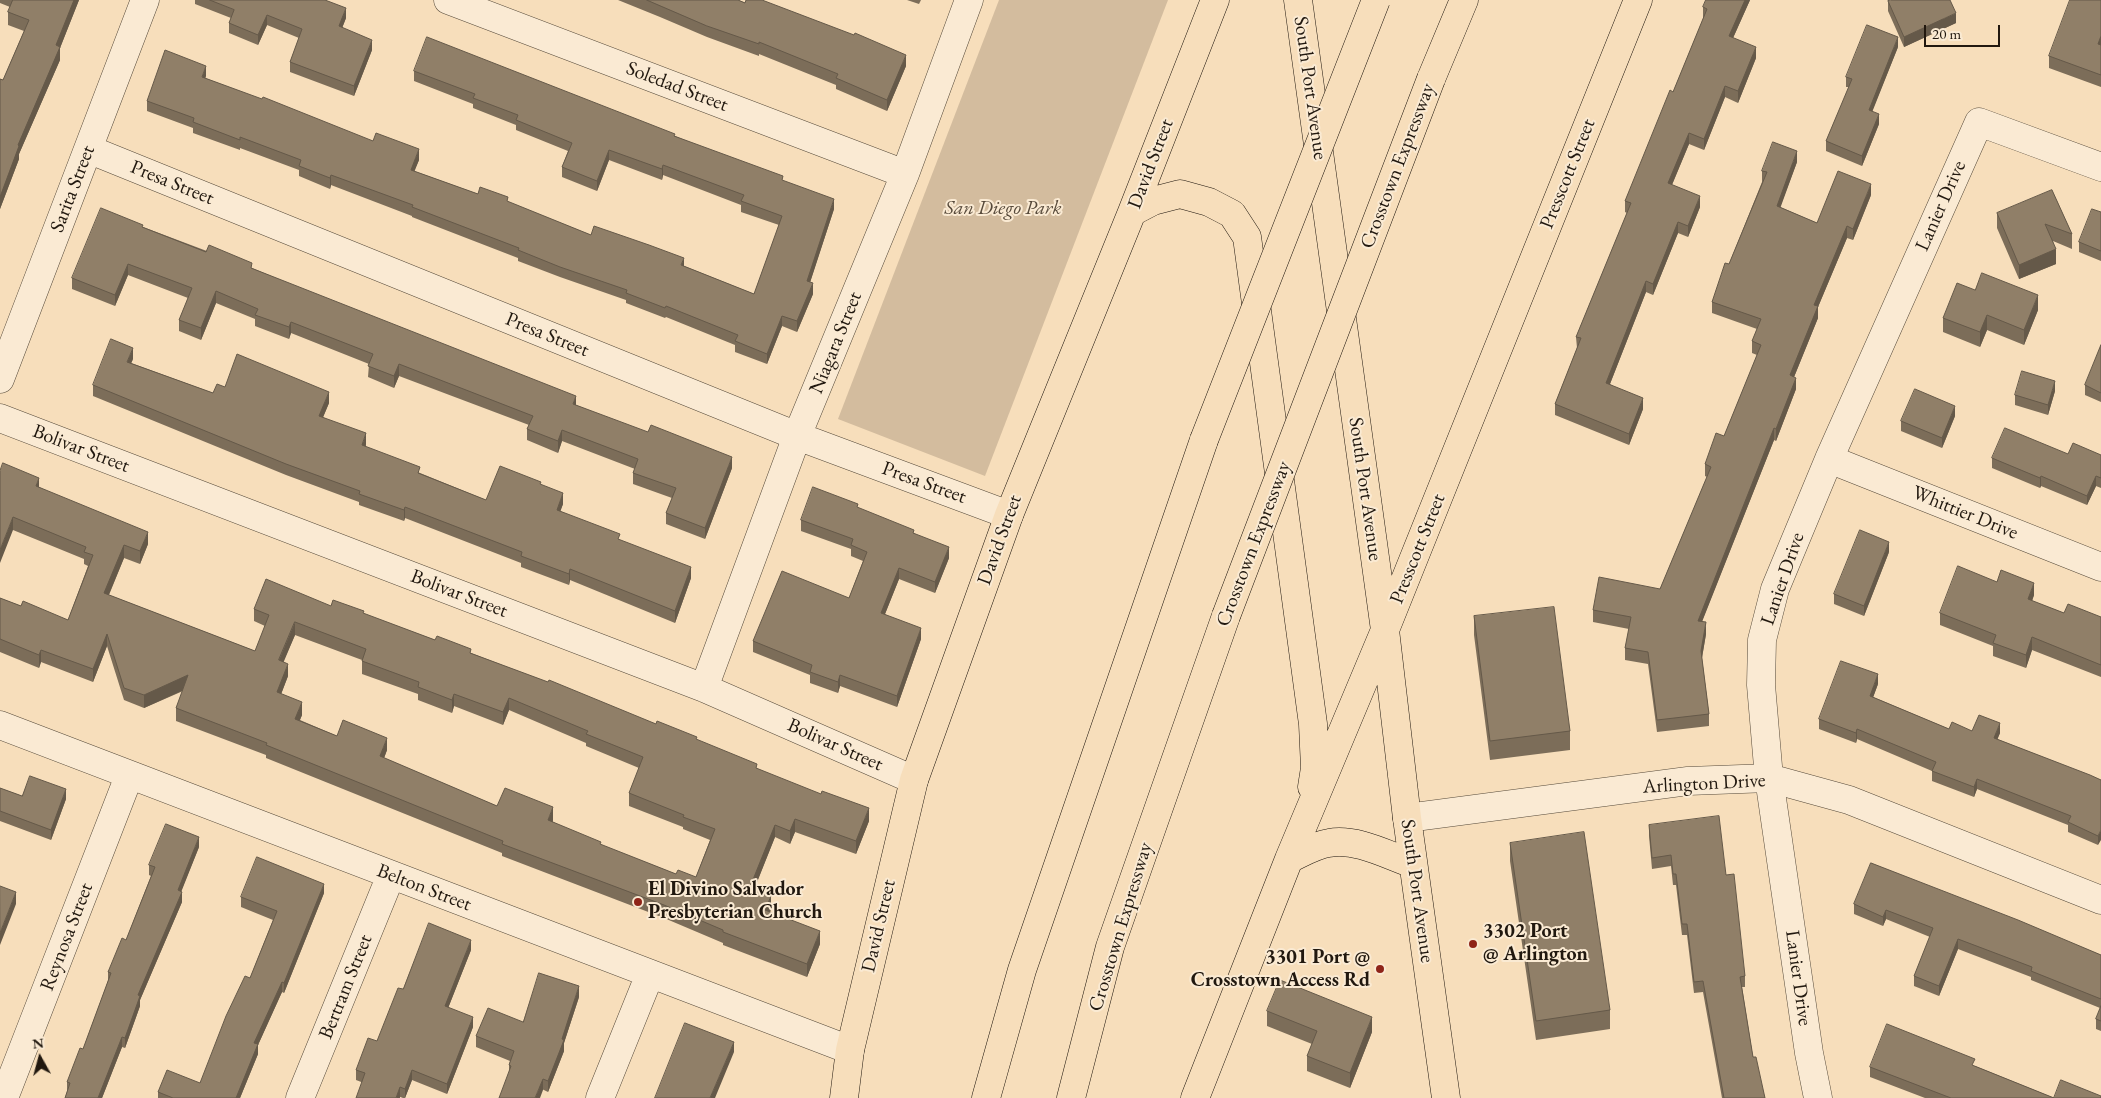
<!DOCTYPE html>
<html>
<head>
<meta charset="utf-8">
<style>
	body { margin:0 }
	#map { position:relative; width:2101px; height:1098px; overflow:hidden; background:#f7debb; font-family:"EB Garamond",serif }
	canvas { display:block }
	.north { position:absolute; left:15px; top:1033px; width:50px; height:50px; -webkit-text-stroke:4px #faead3; paint-order:stroke; rotate:353deg; font-size:14px; font-weight:700; line-height:20px; text-align:center; color:#21180f }
	.north::after { content:''; display:block; margin:auto; width:18px; height:22px; background:#21180f; clip-path:polygon(50% 0,100% 100%,50% 72%,0 100%) }
	.scale { position:absolute; left:1924px; top:25px; width:76px; height:22px; box-sizing:border-box; border:2px solid #21180f; border-top:0; padding-left:6px; font-size:15px; line-height:18px; white-space:nowrap; color:#21180f; -webkit-text-stroke:4px #faead3; paint-order:stroke }
</style>
</head>
<body>
<div id="map">
<canvas width="2101" height="1098"></canvas>
<div class="north">N</div>
<div class="scale">20 m</div>
</div>
<script>
const g = document.querySelector('canvas').getContext('2d');
g.lineJoin = 'round';
function paint(path, color) {
  g.fillStyle = color;
  g.fill(path, 'evenodd');
}
function trace(path, color, width, dash) {
  g.strokeStyle = color;
  g.lineWidth = width;
  g.lineCap = dash ? 'butt' : 'round';
  g.setLineDash(dash || []);
  g.stroke(path);
}
function label(font, color, halo, rows, align = 'center') {
  g.font = font + ' "EB Garamond",serif';
  g.lineWidth = 4;
  g.setLineDash([]);
  g.textBaseline = 'middle';
  g.strokeStyle = halo;
  g.fillStyle = color;
  for (const [text, x, y, turn = 0] of rows) {
    g.save();
    g.translate(x, y);
    g.rotate((+turn || 0) * Math.PI / 180);
    g.textAlign = isNaN(turn) ? turn : align;
    if (halo) g.strokeText(text, 0, 0);
    g.fillText(text, 0, 0);
    g.restore();
  }
}
const green = new Path2D(`
	M999 0H1168L985 476 838 419Z`);
const minor = new Path2D(`
	M448 0 905 174
	M88 149 797 436 1009 515
	M0 379 145 0
	M0 418 704 688 914 780
	M1829 459 2101 567
	M704 688 797 436 905 174 969 0
	M0 725 850 1050
	M1407 818 1688 781 1769 778 1849 800 2101 900
	M4 1098 129 776
	M300 1098 391 875
	M600 1098 650 974
	M1818 1098 1809 1053 1769 778 1761 685 1762 640 1775 589 1829 459 1979 122 2101 167`);
const major = new Path2D(`
	M1298 0 1385 630 1407 818 1446 1098
	M1132 212 1153 201 1180 194 1209 202 1232 214 1247 237 1313 724 1315 768 1312 787
	M1289 859C1302 853 1315 845 1329 843 1357 838 1387 855 1413 864
	M844 1098 850 1050 914 780 1009 515 1132 212 1215 0
	M1195 1098 1289 859 1385 630 1638 0`);
const highway = new Path2D(`
	M1431 79 1464 0
	M986 1098 1022 970 1204 440
	M1071 1098 1110 947 1226 616`);
const highwayBridge = new Path2D(`
	M1204 440 1376 0
	M1226 616 1431 79`);
const wall = new Path2D(`
	M0 0H79L60 48V60L19 154V159L0 209V79L3 80 24 31 8 25V12L10 7 0 3Z
	M195 0H325L346 18 342 28 372 50 354 96 290 72V62L299 38 267 25 258 45 229 33V23L231 18 195 4Z
	M618 0H738L906 66 887 111 836 89V85L759 54V56L707 37 660 17Z
	M907 0H921L919 4Z
	M1706 0H1750L1733 38 1756 58 1738 103 1725 97 1704 150 1689 144 1672 185 1700 207 1688 237 1678 233 1653 295 1646 292 1610 384 1643 409 1629 445 1555 415V404L1577 348 1576 337 1627 213 1625 212V201L1673 92 1703 19V7Z
	M2101 0V87L2049 68V56Z
	M1888 1 1956 23 1904 47 1888 11Z
	M1898 47 1872 111 1879 124 1862 166 1826 151V141L1849 87H1846V77Z
	M414 71 675 136 783 181 834 209 810 282 813 294 797 332 782 326 767 364 735 352V345L666 317 665 318 626 303V300L560 277 518 261V258L412 217V216L331 185 330 189 299 176V170L240 148V150L193 133V128L147 111V101L206 76 205 78 419 160 414 171 478 194 508 202 591 235 684 266 754 294 779 225 741 212V205L663 175 662 180 609 160 597 191 562 177V167L568 151 516 130V125L473 108V104L414 81Z
	M1797 162 1780 207 1817 223 1871 195 1853 240 1847 238 1818 307V318L1794 377 1796 389 1776 441 1774 440 1702 621 1706 634 1702 658 1709 714V726L1657 732 1648 664 1625 660V648L1629 629 1593 622V610L1660 589 1707 477 1705 476V464L1724 436 1757 355 1752 353V341L1757 329 1712 313V302L1729 264 1762 182V171Z
	M2052 190 2072 234V249L2053 241 2056 264 2019 279 1997 228V213Z
	M2101 212V261L2079 252V242Z
	M143 227 252 268 576 405 732 468 705 539 666 524V513L672 498 633 484V473L635 469 562 441 558 453 527 440V429L529 425 399 376 394 388 368 377 369 364 291 333 289 339 255 326V319L216 303 201 340 179 331V320L188 298 128 275 115 306 72 289V278Z
	M1975 290 2038 310 2024 345 1987 330 1980 347 1943 332V318Z
	M2101 345V402L2085 395V385Z
	M133 359 131 363 213 393 225 387 329 403 323 417 366 444V447L420 473 486 500 541 485 563 504 560 511 620 540 691 578 675 623 570 580 569 585 521 567V563L405 518 404 521 359 505V502L286 475 93 396V385Z
	M2055 391 2048 415 2015 405V395Z
	M1955 416 1942 448 1901 431V421Z
	M2068 454 2101 455V488L2096 486 2087 505 2041 486 2040 488 1992 468V458Z
	M3 463 39 487 148 544 140 564 124 558 109 595 255 651 265 626 254 621V609L331 606 364 614 471 653 697 740 869 821 856 854 795 832 790 844 775 837 754 889 771 909 770 912 820 944 807 977 723 945V943L664 918 502 856V853L266 758V755L176 721V708L183 691 144 708 124 700 107 646 93 682 41 662 39 668 0 652V598L21 606 68 620 88 566 84 564V559L13 530ZM295 635 362 660V674L418 694V700L452 713 454 706 503 725 509 710 586 743V746L639 768 629 793V806L683 827V829L710 840 696 877 676 874 601 845 553 822V820L497 806 384 758 387 750 337 736 300 720 302 715 281 694 288 676 283 662Z
	M858 508 914 533 949 558 935 593 899 579 885 614 921 639 897 707 840 686 838 693 810 683V675L753 652V641L849 598 863 561 851 556V549L801 531V520Z
	M1889 552 1864 616 1834 604V594Z
	M1997 582 2034 595 2032 601 2064 613 2101 617V677L2032 650 2026 668 1993 656V646L1940 625V613Z
	M1474 616 1570 731V750L1490 760 1474 635Z
	M1878 684 1873 697 1949 729 2000 733 1997 739 2101 780 2098 845 2068 832V825L1977 789 1974 797 1932 781V771L1857 739 1856 743 1819 729V719Z
	M0 788 22 796 66 799 51 840 0 821Z
	M1649 825 1726 875 1745 976V987H1742L1753 1057 1765 1098H1722L1703 992 1694 993 1687 935H1682L1676 885H1673L1671 866 1652 869 1649 836Z
	M1510 843 1610 1010V1029L1536 1040 1510 861Z
	M199 847 181 891 182 902 140 1000V1006L125 1048 122 1047 102 1098H65L67 1092V1082L83 1049 108 981V972L126 940 151 876 149 875V865Z
	M1871 863 2101 955V1031L2096 1029V1019L2100 1008 2031 980V977L1958 949 1939 996 1914 986V976L1930 937 1886 919 1883 926 1854 914V904Z
	M324 893 284 993 282 992 258 1045V1054L240 1098H158V1092L200 1083 250 978 273 920 241 907V897Z
	M471 950 448 1008 473 1027 447 1094 412 1080 405 1098H403L356 1080V1070L377 1041 403 989Z
	M579 997 564 1043V1051L548 1092 509 1073V1065L510 1061 476 1047V1036L523 1022Z
	M1267 1011 1372 1032 1350 1088 1307 1071V1056L1312 1044 1267 1026Z
	M1975 1066 2054 1098H1925L1870 1077V1067Z`);
const shadedWall = new Path2D(`
	M74 0H79L60 48V60L19 154V159L0 209V197L18 145 56 45Z
	M1745 0H1750L1729 47V36Z
	M346 8V18L339 36V26Z
	M1956 13V23L1904 47V37Z
	M267 15V25L258 45V35Z
	M2101 36V48L2098 44Z
	M1898 37V47L1869 120V110Z
	M372 40V50L354 96V86Z
	M1756 47V58L1738 103V91Z
	M906 55V66L887 111V100Z
	M206 66V76L202 87V77Z
	M1725 86V97L1704 150V139Z
	M1879 114V124L1862 166V156Z
	M1689 133V144L1668 194V183Z
	M419 149V160L411 180V170Z
	M609 150V160L597 191V181Z
	M1797 151V162L1777 217V206Z
	M663 165V175L662 180V169Z
	M331 175V185L330 189V178Z
	M1871 184V195L1853 240V229Z
	M1700 196V207L1688 237V226Z
	M834 199V209L807 292V281Z
	M1678 222V233L1653 295V284Z
	M1847 226V238L1818 307V318L1790 387V375L1814 305Z
	M2056 249V264L2019 279V265Z
	M684 258V268L681 265Z
	M128 264V275L115 306V295Z
	M1646 281V292L1606 394V383Z
	M813 283V294L797 332V321Z
	M216 291V303L201 340V328Z
	M2038 295V310L2024 345V330Z
	M1987 315V330L1980 347V332Z
	M782 316V326L767 364V354Z
	M291 322V333L289 339V327Z
	M133 348V359L127 373V362Z
	M399 364V376L394 388V376Z
	M1796 378V389L1776 441V429Z
	M2055 381V391L2048 415V405Z
	M329 392V403L319 427V416Z
	M576 396V407L573 404Z
	M1643 398V409L1629 445V434Z
	M1955 406V416L1942 448V438Z
	M1774 428V440L1698 632V621Z
	M562 430V441L558 453V441Z
	M366 433V444L362 456V445Z
	M732 457V468L705 539V528Z
	M2041 476V486L2040 488V478Z
	M2096 476V486L2087 505V496Z
	M39 478V491L36 486Z
	M563 493V504L557 521V510Z
	M405 507V518L404 521V510Z
	M13 517V530L0 563V550Z
	M148 532V544L140 564V551Z
	M1889 542V552L1864 616V606Z
	M124 545V558L104 606V593Z
	M949 547V558L935 593V582Z
	M691 567V578L675 623V611Z
	M899 568V579L881 624V613Z
	M570 569V580L569 585V574Z
	M2034 583V595L2028 612V599Z
	M295 622V635L279 673V660Z
	M1706 622V634L1701 663V651Z
	M921 628V639L897 707V696Z
	M107 634V646L93 682V669Z
	M2032 637V650L2026 668V655Z
	M41 650V662L39 668V655Z
	M288 664V676L277 705V692Z
	M1878 674V684L1870 706V696Z
	M188 675V688L144 708V695Z
	M840 675V686L838 693V682Z
	M454 694V706L452 713V700Z
	M509 698V710L503 725V712Z
	M302 702V715L295 731V719Z
	M2000 723V733L1994 748V738Z
	M1857 729V739L1856 743V733Z
	M387 738V750L380 769V756Z
	M1977 779V789L1974 797V787Z
	M66 789V799L51 840V830Z
	M553 807V820L548 832V820Z
	M869 808V821L856 854V841Z
	M795 819V832L790 844V831Z
	M775 825V837L750 900V887Z
	M2101 830V840L2098 845V836Z
	M199 837V847L178 900V890Z
	M324 884V893L284 993V983Z
	M16 892V904L0 945V933Z
	M182 892V902L140 1000V1006L125 1048V1038L138 995Z
	M771 896V909L765 923V910Z
	M1886 910V919L1883 926V917Z
	M820 931V944L807 977V964Z
	M1958 939V949L1939 996V986Z
	M471 940V950L445 1016V1006Z
	M282 982V992L258 1045V1054L240 1098H236L254 1043Z
	M579 986V997L564 1043V1051L548 1092V1081Z
	M473 1017V1027L447 1094V1084Z
	M1372 1017V1032L1350 1088V1073Z
	M122 1037V1047L102 1098H98Z
	M734 1042V1052L715 1098H710Z
	M412 1070V1080L405 1098V1089Z
	M543 1079V1090L540 1098H535Z
	M400 1087V1098H396Z`);
const building = new Path2D(`
	M13 0H74L56 45 60 47 18 145 19 146 0 197V79L3 80 29 20 8 12Z
	M210 0H325L346 8 339 26 372 40 354 86 290 62 302 29 267 15 258 35 229 23 234 10Z
	M647 0H738L745 3 746 0H762L854 35 855 33 906 55 887 100 836 78 838 74 759 42V44L707 26Z
	M1706 0H1745L1729 36 1756 47 1738 91 1725 86 1704 139 1689 133 1668 183 1700 196 1688 226 1678 222 1653 284 1646 281 1606 383 1643 398 1629 434 1555 404 1581 338 1576 337 1631 203 1625 201 1670 90 1673 92 1707 9 1703 7Z
	M1891 0H1950L1956 13 1904 37 1888 1Z
	M2070 0H2101V36L2098 44 2101 45V75L2049 56Z
	M1867 25 1898 37 1869 110 1879 114 1862 156 1826 141 1852 79 1846 77Z
	M427 37 675 134 674 136 783 176 782 180 834 199 807 281 813 283 797 321 782 316 767 354 735 341 738 335 666 306 665 308 626 293 627 290 560 267 518 250 519 248 412 207 413 205 331 175 330 178 299 166 301 160 240 137V140L193 122 194 118 147 101 165 50 206 66 202 77 262 99 263 97 373 141 376 133 419 149 411 170 478 194 480 187 508 197 507 201 591 235 594 226 649 245 684 258 681 265 754 294 782 216 741 201 744 195 663 165 662 169 609 150 597 181 562 167 572 143 516 120 518 115 473 98 475 94 414 71Z
	M1773 142 1797 151 1777 206 1817 223 1838 171 1871 184 1853 229 1847 226 1814 305 1818 306 1790 375 1796 378 1776 429 1774 428 1698 621 1706 622 1701 651 1709 714 1657 720 1648 652 1625 648 1631 617 1593 610 1599 577 1660 589 1711 467 1705 464 1716 433 1724 436 1761 345 1752 341 1761 319 1712 302 1725 263 1729 264 1767 172 1762 171Z
	M2052 190 2072 234 2045 224 2056 249 2019 265 1997 213Z
	M101 208 143 225 142 227 206 252 209 245 252 263 251 268 576 396 573 404 648 432 651 425 732 457 705 528 666 513 676 488 633 473 638 459 562 430 558 441 527 429 533 416 399 364 394 376 368 366 373 354 291 322 289 327 255 315 258 309 216 291 201 328 179 320 192 288 128 264 115 295 72 278Z
	M2092 209 2101 212V251L2079 242Z
	M1982 273 2038 295 2024 330 1987 315 1980 332 1943 318 1957 283 1975 290Z
	M111 339 133 348 127 362 213 393 217 384 225 387 237 354 329 392 319 416 366 433 362 445 420 467 418 473 486 500 500 466 541 482 540 484 563 493 557 510 620 534 618 539 691 567 675 611 570 569 569 574 521 556 522 552 405 507 404 510 359 494 360 491 286 464 93 385Z
	M2101 345V393L2085 385Z
	M2022 371 2055 381 2048 405 2015 395Z
	M1915 389 1955 406 1942 438 1901 421Z
	M2005 428 2068 454 2073 443 2101 455V478L2096 476 2087 496 2041 476 2040 478 1992 458Z
	M3 463 39 478 36 486 148 532 140 551 124 545 104 593 255 651 269 615 254 609 266 579 331 606 333 600 364 611 363 613 435 640 437 636 471 649 470 653 548 682 549 680 656 724 657 721 697 737 696 739 757 764 756 768 821 794 822 791 869 808 856 841 795 819 790 831 775 825 750 887 771 896 765 910 820 931 807 964 723 932V930L664 905 502 844 503 841 266 745 267 743 176 708 188 675 144 695 124 688 107 634 93 669 41 650 39 655 0 639V598L21 606 23 601 68 620 93 555 84 552 86 547 13 517 0 550V471ZM295 622 366 649 362 661 419 682 418 687 452 700 454 694 503 712 509 698 588 731 586 734 643 757 629 793 684 815 683 817 715 829 696 877 678 870 676 874 600 844 601 842 548 820 553 807 505 788 497 806 380 756 387 738 343 720 337 736 295 719 302 702 277 692 288 664 279 660Z
	M813 487 858 504 857 507 914 530 913 533 949 547 935 582 899 568 881 613 921 628 897 696 840 675 838 682 810 672 812 665 753 641 782 571 849 598 867 552 851 545 853 539 801 520Z
	M1860 530 1889 542 1864 606 1834 594Z
	M1958 566 1997 582 2001 570 2034 583 2028 599 2064 613 2068 604 2101 617V665L2032 637 2026 655 1993 643 1996 635 1940 613Z
	M1554 607 1570 731 1490 741 1474 616Z
	M1841 661 1878 674 1870 696 1949 729 1952 722 1972 731 1979 715 2000 723 1994 738 2090 775 2101 780V830L2098 836 2068 822 2071 816 1977 779 1974 787 1932 771 1936 762 1857 729 1856 733 1819 719Z
	M30 776 66 789 51 830 0 811V788L22 796Z
	M1719 816 1726 875 1734 874 1745 976 1740 977 1753 1057H1756L1765 1098H1724L1703 981 1694 982 1687 924H1682L1676 874H1673L1671 855 1652 858 1649 825Z
	M166 824 199 837 178 890 182 892 138 995 140 996 125 1038 122 1037 98 1098H65L70 1083 67 1082 80 1048 83 1049 111 973 108 972 122 938 126 940 155 867 149 865Z
	M1584 832 1610 1010 1536 1021 1510 843Z
	M257 857 324 884 284 983 282 982 254 1043 258 1044 236 1098H173L158 1092 167 1070 200 1083 226 1016 245 976 250 978 277 911 241 897Z
	M1871 863 2018 920 2101 955V999L2031 971 2032 967 1958 939 1939 986 1914 976 1933 928 1886 910 1883 917 1854 904Z
	M0 886 16 892 0 933Z
	M429 923 471 940 445 1006 473 1017 447 1084 412 1070 405 1089 400 1087 396 1098H356L365 1073 356 1070 368 1038 377 1041 398 988 403 989Z
	M539 973 579 986 562 1039 564 1040 548 1081 543 1079 535 1098H499L511 1066 509 1065 514 1051 476 1036 488 1008 523 1022Z
	M1280 980 1372 1017 1350 1073 1307 1056 1317 1031 1267 1011Z
	M2101 1006V1021L2096 1019Z
	M685 1023 734 1042 710 1098H655Z
	M1887 1024 1975 1059 1972 1065 2054 1098H1951L1870 1067Z
	M2061 1080 2101 1096V1098H2054Z`);
const markers = [
	[638,902,5,"#8f2418"],
	[1473,944,5,"#8f2418"],
	[1380,969,5,"#8f2418"]
];
const streetNames = [
	["Soledad Street",677,87,21],
	["South Port Avenue",1310,88,82],
	["David Street",1151,164,-69],
	["Crosstown Expressway",1398,166,-69],
	["Presscott Street",1568,174,-68],
	["Presa Street",172,183,22],
	["Sarita Street",73,189,-69],
	["Lanier Drive",1941,206,-66],
	["Presa Street",547,335,22],
	["Niagara Street",836,343,-68],
	["Bolivar Street",81,449,21],
	["Presa Street",924,483,20],
	["South Port Avenue",1365,489,82],
	["Whittier Drive",1965,513,22],
	["David Street",1000,540,-70],
	["Crosstown Expressway",1254,544,-69],
	["Presscott Street",1418,549,-68],
	["Lanier Drive",1783,579,-71],
	["Bolivar Street",459,594,21],
	["Bolivar Street",835,745,24],
	["Arlington Drive",1704,784,-3],
	["Belton Street",424,888,21],
	["South Port Avenue",1417,891,82],
	["David Street",879,926,-77],
	["Crosstown Expressway",1121,927,-73],
	["Reynosa Street",67,937,-69],
	["Lanier Drive",1798,978,82],
	["Bertram Street",346,987,-68]
];
const parkNames = [
	["San Diego Park",1003,209]
];
const poiNames = [
	["El Divino Salvador",648,890],
	["Presbyterian Church",648,913],
	["3302 Port",1483,932],
	["@ Arlington",1483,955],
	["3301 Port @",1370,958,"right"],
	["Crosstown Access Rd",1370,981,"right"]
];
paint(green, '#d3bc9e');
trace(minor, '#564a3a', 29);
trace(major, '#21180f', 29);
trace(highway, '#21180f', 29);
trace(minor, '#faead3', 28);
trace(major, '#f7debb', 28);
trace(highway, '#f7debb', 28);
trace(highwayBridge, '#21180f', 29, []);
trace(highwayBridge, '#f7debb', 28);
paint(wall, '#7c6d59');
paint(shadedWall, '#655949');
paint(building, '#907f68');
trace(building, '#655949', 1);
for (const [x, y, r, color] of markers) {
  const dot = new Path2D();
  dot.arc(x, y, r, 0, 2 * Math.PI);
  g.fillStyle = color;
  g.fill(dot);
  trace(dot, '#faead3', 2);
}
label('20px', '#21180f', '#faead3', streetNames);
label('italic 20px', '#56493a', '#faead3', parkNames);
label('bold 20px', '#21180f', '#faead3', poiNames, 'left');
</script>
</body>
</html>
